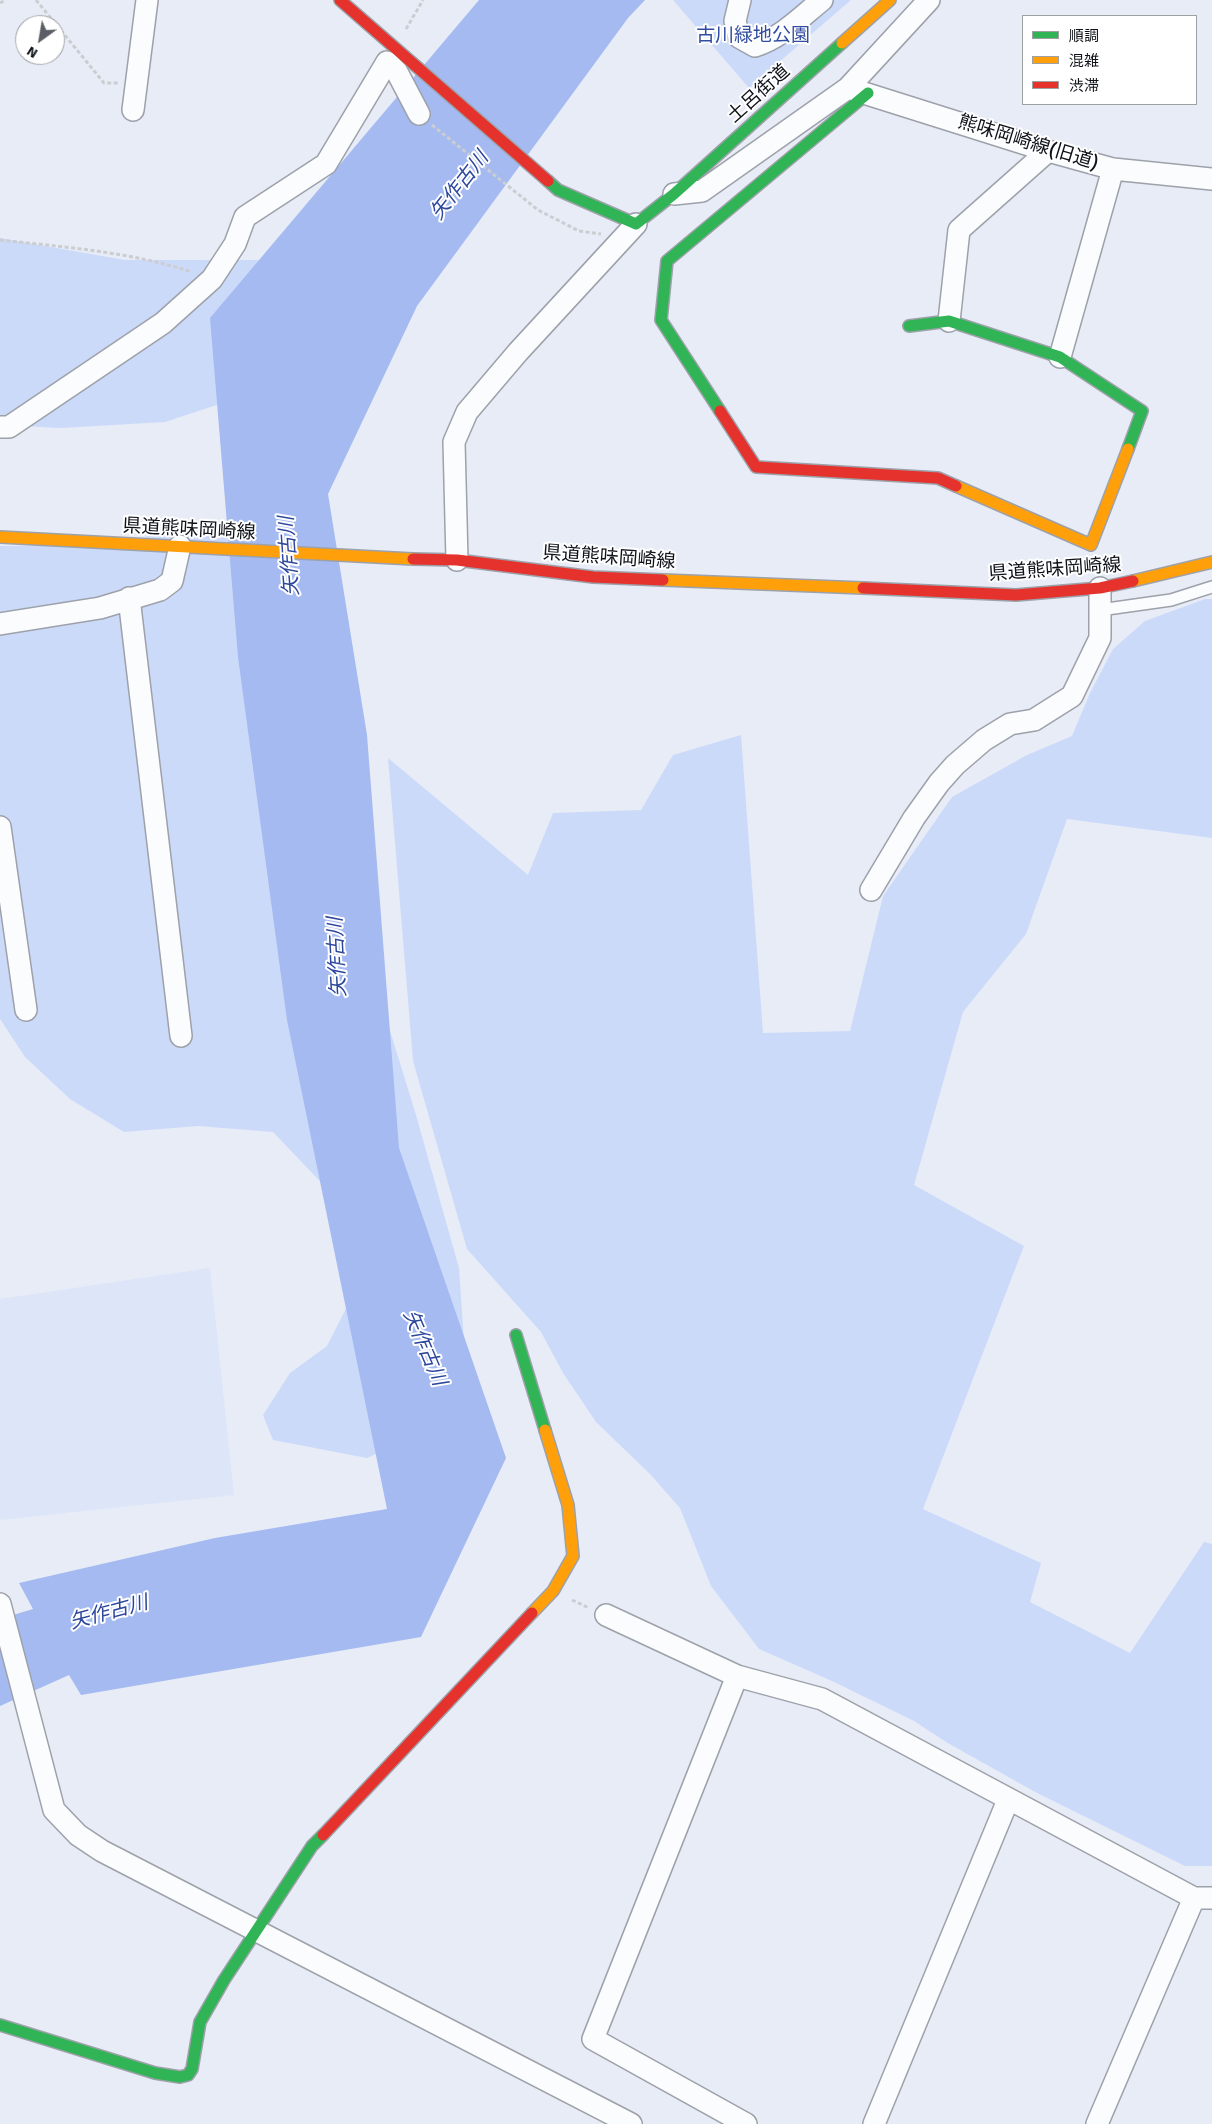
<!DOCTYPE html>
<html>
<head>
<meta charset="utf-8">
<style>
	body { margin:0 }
	#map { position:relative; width:1212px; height:2124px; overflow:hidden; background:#e7ecf7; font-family:Signika,"Noto Sans JP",sans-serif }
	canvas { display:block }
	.legend { position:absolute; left:1022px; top:15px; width:175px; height:90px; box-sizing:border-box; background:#fff; border:1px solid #9fa0a3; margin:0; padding:6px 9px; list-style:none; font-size:15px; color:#0f1218 }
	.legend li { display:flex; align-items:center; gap:10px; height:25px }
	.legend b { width:25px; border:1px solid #9fa0a3 }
	.north { position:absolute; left:15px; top:15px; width:50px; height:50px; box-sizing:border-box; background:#fff; border:1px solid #9fa0a3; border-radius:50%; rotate:212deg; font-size:14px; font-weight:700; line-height:20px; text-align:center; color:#0f1218 }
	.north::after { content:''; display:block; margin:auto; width:18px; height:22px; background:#5b5e66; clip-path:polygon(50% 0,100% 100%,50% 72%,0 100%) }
</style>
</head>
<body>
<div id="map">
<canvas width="1212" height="2124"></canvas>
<ul class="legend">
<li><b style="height:6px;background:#30b455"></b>順調</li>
<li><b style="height:6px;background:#ff9f0a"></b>混雑</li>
<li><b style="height:6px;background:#e5322d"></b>渋滞</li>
</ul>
<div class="north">N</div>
</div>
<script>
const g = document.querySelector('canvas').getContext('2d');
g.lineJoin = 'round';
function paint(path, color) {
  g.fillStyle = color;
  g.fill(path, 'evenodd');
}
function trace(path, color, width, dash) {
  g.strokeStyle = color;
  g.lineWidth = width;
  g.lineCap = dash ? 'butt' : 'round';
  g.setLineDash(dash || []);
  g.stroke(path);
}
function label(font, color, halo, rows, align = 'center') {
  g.font = font + ' Signika,"Noto Sans JP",sans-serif';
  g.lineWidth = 4;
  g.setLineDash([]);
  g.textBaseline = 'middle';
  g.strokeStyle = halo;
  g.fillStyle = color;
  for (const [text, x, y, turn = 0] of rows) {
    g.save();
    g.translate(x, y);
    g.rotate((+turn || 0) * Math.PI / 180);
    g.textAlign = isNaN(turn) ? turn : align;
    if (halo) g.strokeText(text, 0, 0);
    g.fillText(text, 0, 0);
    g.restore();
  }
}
const built = new Path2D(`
	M210 1268 234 1495 0 1520V1299Z`);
const green = new Path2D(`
	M673 0H851L749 88Z
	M0 238 125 260H261L235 399 165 422 61 428 0 425Z
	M259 514 359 930 416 1115 459 1268 464 1342 420 1434 367 1458 273 1440 263 1415 290 1373 327 1346 365 1271 335 1197 273 1132 198 1126 124 1132 70 1099 25 1057 0 1019V546L96 545 198 528Z
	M1205 599H1212V838L1067 819 1026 934 963 1012 914 1185 1024 1246 923 1509 1041 1563 1030 1602 1130 1653 1204 1542 1212 1544V1866H1185L1037 1793 946 1742 914 1721 832 1681 759 1649 711 1586 680 1508 650 1474 596 1422 563 1373 541 1332 467 1249 413 1061 388 758 528 875 553 813 641 810 673 755 741 735 763 1033 850 1031 883 896 952 797 1027 755 1072 736 1090 693 1113 649 1145 621Z`);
const water = new Path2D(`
	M479 0H645L628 18 417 306 328 494 367 735 399 1148 506 1458 421 1637 81 1695 69 1675 0 1706V1619L33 1609 19 1583 215 1538 387 1509 287 1020 238 657 210 318Z`);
const path = new Path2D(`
	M36 0 104 83H119
	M0 3 6 0
	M406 29 423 0
	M432 125 538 210 579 231 601 234
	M0 240C64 247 131 252 192 272
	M572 1600 589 1608`);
const lane = new Path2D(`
	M1100 610 1171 600 1212 587`);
const street = new Path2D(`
	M740 0 735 21 739 37 755 46C781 38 801 17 822 0
	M848 88 1048 151 1113 169 1212 179
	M133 110 147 0
	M674 194 702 191 848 88 929 0
	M949 321 959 230 1048 151
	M1060 357 1113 169
	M0 427H9L163 323 212 279 235 244 245 217 326 164 387 62 397 72 419 114
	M457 560 454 442 467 412 518 352 636 224
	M129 598 181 1036
	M0 624 100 608 160 590 172 581 180 546
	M0 827 26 1010
	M871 890 914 818 939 783 955 765 984 740 1010 724 1034 720 1072 696 1100 638V588
	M0 1604 54 1810 78 1835 102 1851 631 2124
	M606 1615 737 1676 822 1699 1194 1898H1212
	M737 1676 593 2039 746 2124
	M874 2124 1008 1800
	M1097 2124 1194 1898`);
const fast = new Path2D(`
	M548 181 558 190 636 224 674 194 842 43
	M909 326 949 321 1060 357 1142 411 1128 449
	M720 411 661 320 667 261 868 93
	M516 1335 545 1430
	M0 2025 155 2073 180 2077 188 2075 192 2069 200 2022 224 1980 312 1846 323 1835`);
const slow = new Path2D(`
	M842 43 890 0
	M956 486 1091 545 1128 449
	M0 537 413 559
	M663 580 863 588
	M1133 581 1212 562
	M532 1613 553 1591 573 1556 568 1505 545 1430`);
const jam = new Path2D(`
	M340 0 548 181
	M720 411 756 467 938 478 956 486
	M413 559 457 560 593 577 663 580
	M863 588 1016 595 1100 588 1133 581
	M323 1835 532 1613`);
const parkNames = [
	["古川緑地公園",753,36]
];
const streetNames = [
	["土呂街道",759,94,-42],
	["熊味岡崎線(旧道)",1028,143,17],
	["県道熊味岡崎線",189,530,3],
	["県道熊味岡崎線",609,558,4],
	["県道熊味岡崎線",1055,570,-4]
];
const waterNames = [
	["矢作古川",460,186,-52],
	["矢作古川",290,556,-94],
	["矢作古川",338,957,-93],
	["矢作古川",424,1348,67],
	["矢作古川",109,1613,-15]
];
paint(built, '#dde5f9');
paint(green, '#ccdafa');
paint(water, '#a4baf0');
trace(lane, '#9da1a9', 14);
trace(street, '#9da1a9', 24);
trace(fast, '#9da1a9', 14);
trace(slow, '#9da1a9', 14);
trace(jam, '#9da1a9', 14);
trace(path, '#cccdd1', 3, [4, 2.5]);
trace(lane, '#fbfcfe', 11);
trace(street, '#fbfcfe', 21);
trace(fast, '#30b455', 11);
trace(slow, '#ff9f0a', 11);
trace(jam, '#e5322d', 11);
label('19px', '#314da2', '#fff', parkNames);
label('19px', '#0f1218', '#fff', streetNames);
label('italic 20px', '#2c479c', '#fff', waterNames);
</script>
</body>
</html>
